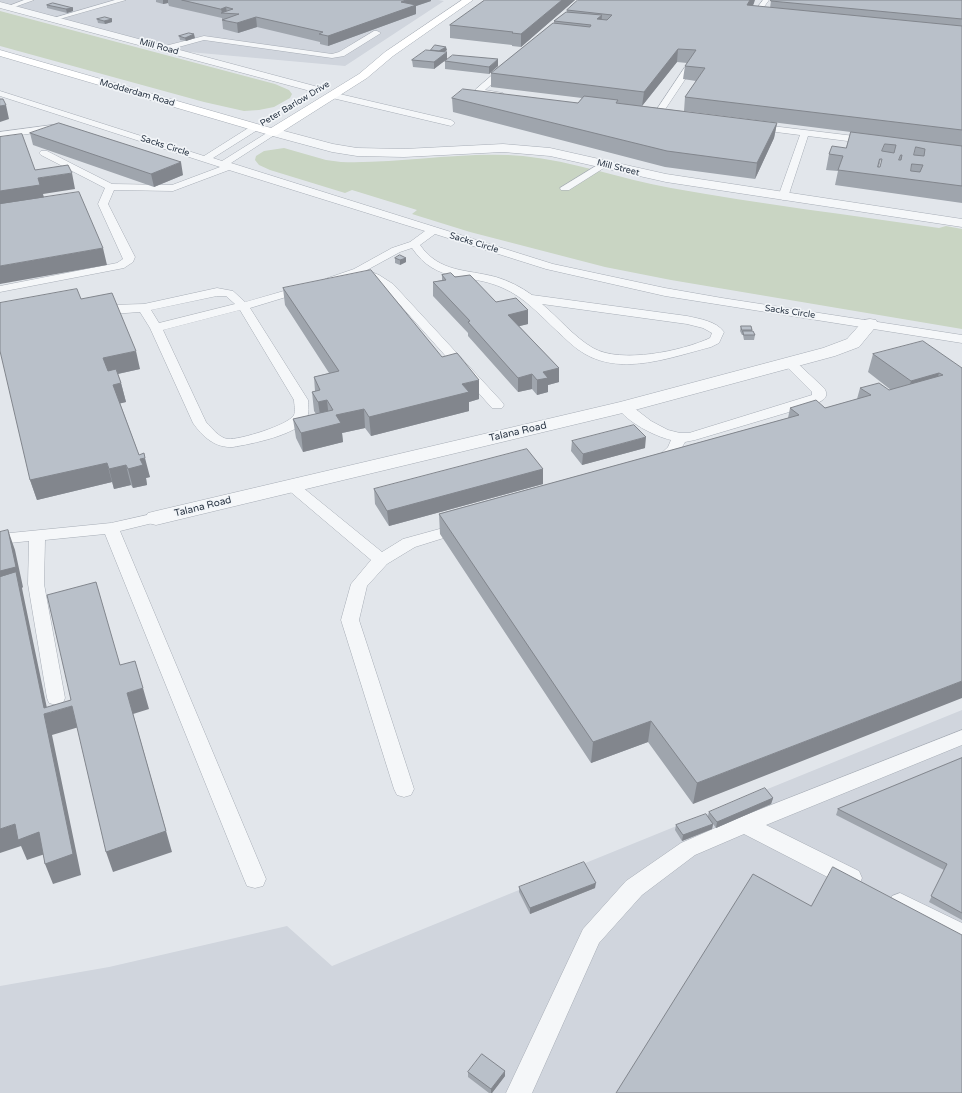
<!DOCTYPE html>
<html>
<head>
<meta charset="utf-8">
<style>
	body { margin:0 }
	canvas { display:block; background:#e2e6eb }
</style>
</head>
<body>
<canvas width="962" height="1093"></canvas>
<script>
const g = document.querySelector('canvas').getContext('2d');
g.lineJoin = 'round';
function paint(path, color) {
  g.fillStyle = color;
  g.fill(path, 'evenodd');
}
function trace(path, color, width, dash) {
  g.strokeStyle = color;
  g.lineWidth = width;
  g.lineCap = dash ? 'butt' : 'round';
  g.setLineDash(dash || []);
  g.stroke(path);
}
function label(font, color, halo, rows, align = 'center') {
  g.font = font + ' "Varela Round",sans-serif';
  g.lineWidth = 3.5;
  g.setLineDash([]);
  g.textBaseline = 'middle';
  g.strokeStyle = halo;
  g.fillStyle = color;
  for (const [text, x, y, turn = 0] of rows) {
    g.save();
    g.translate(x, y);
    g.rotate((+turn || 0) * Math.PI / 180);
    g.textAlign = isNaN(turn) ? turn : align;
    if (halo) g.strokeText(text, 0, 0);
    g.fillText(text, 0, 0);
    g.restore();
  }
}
const built = new Path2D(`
	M0 0H438L444 1 345 66 178 51 0 4Z
	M962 710V1093H0V986L109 967 287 926 332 966Z`);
const green = new Path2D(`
	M0 11 275 84 289 90 292 94 290 98 274 107 259 110 244 111 204 102 0 46Z
	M284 148 326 160 341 162C401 164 462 151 523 156 573 161 621 179 671 188 760 204 850 215 939 228L946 226 962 229V329L671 280 605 267 470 232 412 214 417 210 352 190 345 193 270 170 259 165 255 160 256 156 264 151Z`);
const lane = new Path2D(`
	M24 0H34L9 9 6 7Z
	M115 0H126L56 20H52L50 19Z
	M763 0H769L761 11 773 15V17H769L754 12Z
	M374 31H377L381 33 344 56 332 58 204 40 164 51 160 49 161 47 204 36 332 54 339 52Z
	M505 64H508L512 66 485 90 503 93 504 95 503 97 476 93 475 91 476 89Z
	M685 67H688L692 69 660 117H654L653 115Z
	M0 91 204 156 253 125H259L260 127 259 129 213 158 222 161 273 129 276 130 277 132 276 134 231 163 553 264 665 288 722 298 962 335V343L665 296 546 269 435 234 420 245C440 273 466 269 496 277 509 281 521 287 532 295L687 316C700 319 716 321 724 332L719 343 711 347C672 357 623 376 585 354 574 348 566 339 557 331 540 315 524 297 503 288 468 272 437 285 412 248L400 252 367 270 379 275 393 284 502 402 504 405 502 408H492L385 288C355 269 360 277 329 284L325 283 323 281 325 279 354 269 392 248 410 242 425 231 229 170 173 191 114 190 108 204 135 257 133 262 124 268 0 292V286L117 263 123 259 98 204 105 188 41 155 39 153 41 151H47L112 184 172 185 220 167 0 96ZM542 304 687 324 703 328 712 333 710 338C682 351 621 364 593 348 574 337 559 318 542 304Z
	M331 92 451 120 455 123 451 126 328 97 327 95Z
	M59 124 62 125 63 127 62 129 0 138V132Z
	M755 124 871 138 876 141 871 144 808 136 788 197 783 200 778 197 800 135 752 129 751 127Z
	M604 161 609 164 607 166 569 190H561L560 188Z
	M305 285 309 286 311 288 309 290 250 308 308 400C308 406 310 413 306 419 297 435 251 444 233 447 215 448 203 437 193 423L150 328 140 312 97 315 93 314 91 311 93 308 110 305 144 304 217 288 233 291 245 302ZM217 296H226L235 304 159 323 151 310ZM240 310 294 400C294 404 296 411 294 415 289 425 239 440 228 439 219 438 212 428 206 422L163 330Z
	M789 359 794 360 824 388C830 397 823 400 816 404L695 440 685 442C679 453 666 471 652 467L650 464 668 447 671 440C654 436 627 422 617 407L619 404H629L651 421 668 430 680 433H689L812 395V392L783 363 784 360Z
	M291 481 296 482 382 552 403 539 454 525 460 523 466 525 468 528 466 531 415 547 387 564 367 586 359 620 414 789 411 795 404 797 397 795 394 789 341 620 351 584 371 560 286 488 284 485 286 482Z
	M156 513 161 515 164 518 161 521 120 531 266 879 263 886 255 888 247 886 244 879 105 534 45 540 44 584 65 698 63 703 56 705 49 703 47 698 28 584 29 541 0 544V534L111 523Z
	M962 730V745L766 825 859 871 862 878 859 885 851 887 843 885 744 834 695 855 642 895 599 943 532 1093H506L583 929 626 881 681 843 738 818Z
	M900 893 962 923V944L892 910 889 903 892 896Z`);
const street = new Path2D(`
	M0 2 322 88 324 90 322 92H314L0 8Z
	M273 128 333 144 357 148 404 149 503 144 550 148 666 174 962 219V227L666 182 550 156 503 152 404 157 357 156 332 152 269 135 267 132 269 129Z
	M870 319 876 320 878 324 859 347 835 356 631 411 156 525 148 523 145 518 148 513 156 511 620 402 823 348 847 339 864 320Z`);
const secondary = new Path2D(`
	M462 0H473L393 56 367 78 277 135 273 136 0 56V50L271 128 359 74 385 52Z`);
const wall = new Path2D(`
	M156 0H431V1L416 6V14L328 46 320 44V42L257 27 238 33 223 29 222 18 169 6 168 3 163 4 156 2Z
	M485 0H575L521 47 512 46V45L450 38V25Z
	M962 0V146L684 111 685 97 696 81 683 79 685 66 687 63 677 62 642 106 777 123 774 138 755 179 665 167 453 112 452 98 578 103 582 98 491 87V73L554 23V21L567 12V10L754 3 753 6 770 8 771 1Z
	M47 5 73 8V11L67 13 47 8Z
	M97 19H112V22L105 24 98 23Z
	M179 36 195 38 186 41 180 40Z
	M431 50H447L444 52 447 59 434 69 413 67 412 60Z
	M445 61 498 66 489 74 445 69Z
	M851 132 962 146V203L835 185 838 171 826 170 829 154 846 148ZM881 159H882L880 167H879Z
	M30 133 183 175 154 187 33 145Z
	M395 258H406V262L400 265 395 263Z
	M442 275 455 277 496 302 528 310V324L519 326 559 368V382L548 385V392L537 395 532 389 518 392 468 336V333L433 296V282L442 280Z
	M283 288 442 357 479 399 469 402V411L371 436 365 428 342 433 343 442 303 452 296 438 293 419 316 414 314 411 312 392 315 391 314 377 329 373 285 305Z
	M81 299 140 369 118 374 121 383 126 402 120 403 139 455 150 477 146 478 147 485 133 488 131 485 114 489 112 482 37 500 30 480Z
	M741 326 752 330V331L755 335 754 340H744L743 335H742L740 331Z
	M873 354 962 368 693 804 648 742 591 763 440 534 439 514 788 418 790 408H825L857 399 860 388 889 390H891L868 372Z
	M572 441 645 448 582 465 571 451Z
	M543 469V484L389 526 375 504 374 489Z
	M962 758V920L929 902 944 870 836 815 838 809Z
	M773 798 771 804 716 828 713 824 712 829 682 841 675 830 676 825 708 816 709 812Z
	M519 887 595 888 530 914 519 892Z
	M468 1072 505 1076 492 1093H489L468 1077Z`);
const shadedWall = new Path2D(`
	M163 0H168V3L163 4Z
	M406 0H431V1L416 6V14L328 46V36Z
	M562 0H575L521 47V34Z
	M750 0H755L754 3 745 18 747 5Z
	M226 7 227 13H222L221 9Z
	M73 8V11L67 13 66 9Z
	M602 15 601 28 597 19Z
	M256 17 257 27 238 33 237 23Z
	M112 19V22L105 24 104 21Z
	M194 34 195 38 186 41 185 38Z
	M446 47 447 50 438 56 437 52Z
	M678 49 677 62 642 106 644 92Z
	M447 52V59L434 69V62Z
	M498 59V66L489 74V67Z
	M6 105 9 119 0 122V106Z
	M777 123 774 138 755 179 757 163Z
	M181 162 183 175 154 187 151 174Z
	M72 173 75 189 43 194 45 201 0 208V191L38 178Z
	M103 248 107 265 0 284V266Z
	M406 258V262L400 265V260Z
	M528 310V324L508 329V315Z
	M136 351 140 369 108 376 103 358Z
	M559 368V382L548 385V392L537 395V380L543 372Z
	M939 373 934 392 905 400 911 381Z
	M532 374V389L518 392V378Z
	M479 380V399L469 402V411L371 436 369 417 462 384Z
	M121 383 126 402 118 404 113 385Z
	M327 400 329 419 321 421 318 402Z
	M364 409 365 428 342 433 343 442 303 452 301 433 336 415Z
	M646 437 645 448 582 465 583 454Z
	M145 458 150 477 146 478 147 485 133 488 128 469 140 459Z
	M107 463 112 482 37 500 30 480Z
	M126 465 131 485 114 489 109 469Z
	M543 469V484L389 526 387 511Z
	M8 530 15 550 23 587 22 588 23 593 48 713 72 706 79 727 52 735 81 875 53 884 45 864 0 595V571Z
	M962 681V698L693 804 697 783Z
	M143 688 149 709 133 714 172 852 113 872 106 852 127 693Z
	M651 721 648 742 591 763 593 742Z
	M773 798 771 804 716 828 717 822Z
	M15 824 39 832 48 853 27 860 21 846 0 853V829Z
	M713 824 712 829 682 841 683 835Z
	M596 883 595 888 530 914V908Z
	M505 1071V1076L492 1093H491V1089Z`);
const building = new Path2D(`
	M182 0H406L401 2 416 5 328 36 319 34 323 32 256 17 237 23 222 20 239 14 221 13 233 9 226 7 221 9Z
	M485 0H562L521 34 512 33 513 32 450 25Z
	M578 0H750L747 5 962 26V130L685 97 705 68 685 66 696 50 678 49 644 92 491 73 553 23 590 27 591 25 554 21 566 12 602 15 597 19 607 20 612 15 567 10Z
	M771 0H962V19L771 1Z
	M53 3 73 8 66 9 47 5Z
	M105 17 112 19 104 21 97 19Z
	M189 33 194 34 185 38 179 36Z
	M435 45 446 47 439 51 431 50Z
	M426 50 447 52 434 62 412 60Z
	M453 55 498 59 489 67 445 61Z
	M463 89 578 103 584 96 618 100 616 103 777 123 757 163 667 151 452 98Z
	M0 99H3L6 105 0 106Z
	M59 123 181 162 151 174 30 133Z
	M851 132 962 146V186L838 170 843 156 829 154 832 146 846 148ZM885 144 896 145 894 153 882 151ZM916 147 925 149 924 156 914 155ZM901 155H902L901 160H899ZM880 159H882L880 167H878ZM912 164 923 165 920 172 911 171Z
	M22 134 35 170 68 165 72 173 38 178 40 185 0 191V137Z
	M79 192 103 248 0 266V204Z
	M400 255 406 258 400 260 395 258Z
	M371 270 442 357 457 353 479 380 462 384 469 392 369 417 364 409 336 415 341 423 301 433 293 419 333 410 327 400 318 402 312 392 320 390 314 377 339 371 283 288Z
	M451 273 455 277 470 275 496 302 516 298 528 310 508 315 559 368 543 372 548 378 537 380 532 374 518 378 468 322 470 321 433 282 446 280 442 275Z
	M77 289 81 299 112 293 136 351 103 358 108 371 116 369 121 383 113 385 139 455 144 453 145 458 140 459 143 465 128 469 126 465 109 469 107 463 30 480 0 351V303Z
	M741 326H751L752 330H742Z
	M743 331H753L755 335H744Z
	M923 341 962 368V681L697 783 651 721 593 742 439 514 799 415 790 408 816 400 825 408 871 395 860 388 879 383 889 390 943 375 939 373 911 381 873 354Z
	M634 425 646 437 583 454 572 441Z
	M527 449 543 469 387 511 374 489Z
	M8 530 16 567 0 571V532Z
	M16 572 44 708 71 700 47 595 96 582 120 665 135 661 143 688 127 693 166 831 106 852 72 706 44 714 73 854 45 864 39 832 18 840 15 824 0 829V577Z
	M962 758V913L931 896 947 864 838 809Z
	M765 788 773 798 717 822 709 812Z
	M706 814 713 824 683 835 676 825Z
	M584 862 596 883 530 908 519 887Z
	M833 867 962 935V1093H616L753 874 811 906Z
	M482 1054 505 1071 491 1089 468 1072Z`);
const farStreetnames = [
	["Mill Road",159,47,15],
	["Modderdam Road",137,93,16],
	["Peter Barlow Drive",295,104,-31],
	["Sacks Circle",165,146,18],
	["Mill Street",618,168,14],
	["Sacks Circle",474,243,17],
	["Sacks Circle",790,312,8]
];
const streetNames = [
	["Talana Road",518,432,-13],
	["Talana Road",203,507,-14]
];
paint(built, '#d0d5dd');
paint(green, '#c9d5c3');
trace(lane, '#a7adb6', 1);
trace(street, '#a7adb6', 1);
trace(secondary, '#a7adb6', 1);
paint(lane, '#f5f7f9');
paint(street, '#f5f7f9');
paint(secondary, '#fff');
paint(wall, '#9fa5ad');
paint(shadedWall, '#82868d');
paint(building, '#b9c0c9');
trace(building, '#82868d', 1);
label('9px', '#293544', '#f2f5f8', farStreetnames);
label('10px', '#293544', '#f2f5f8', streetNames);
</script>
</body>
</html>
